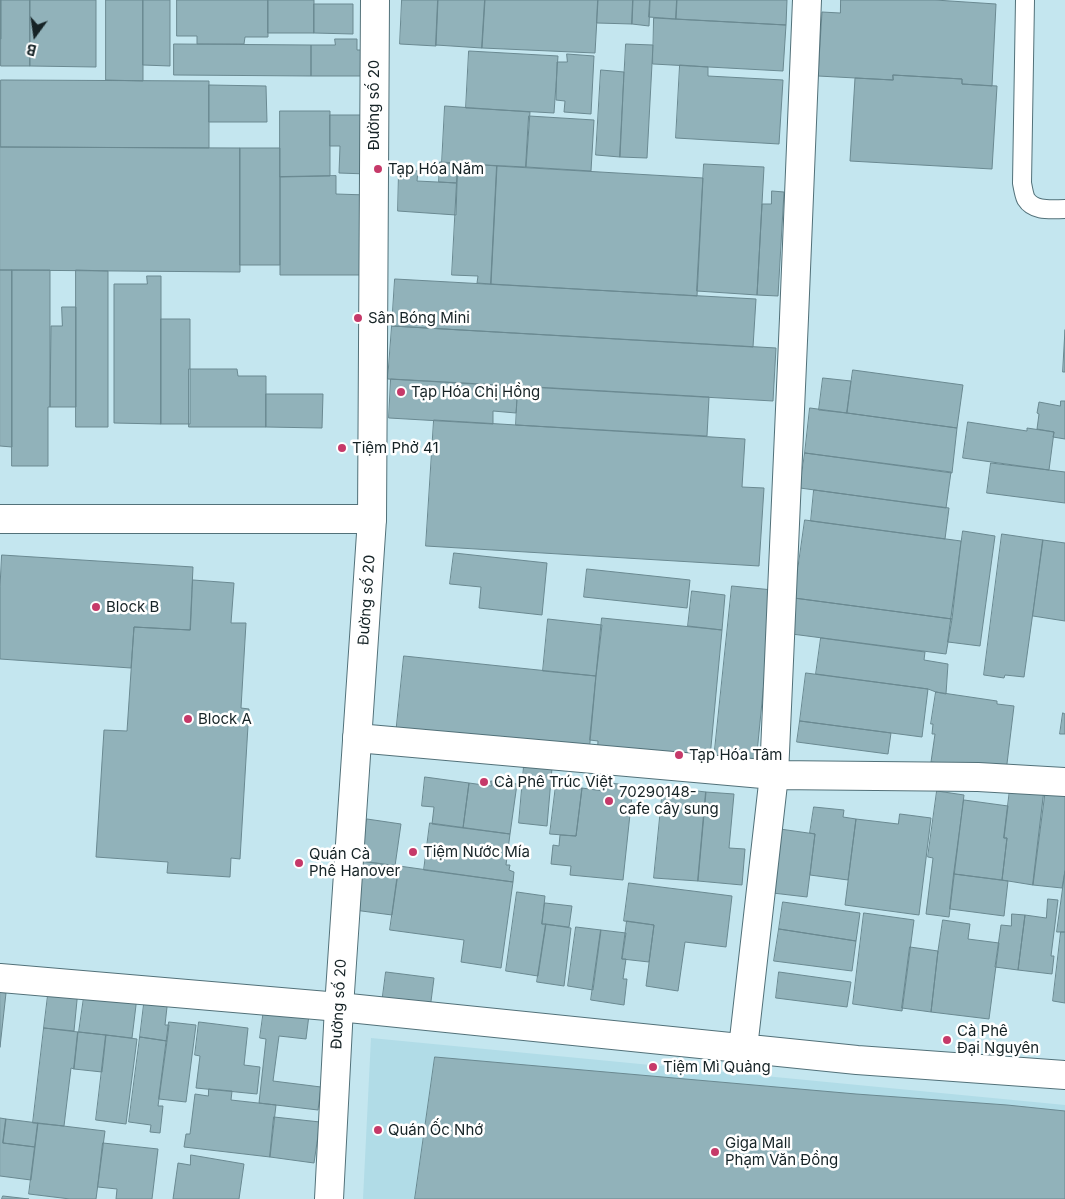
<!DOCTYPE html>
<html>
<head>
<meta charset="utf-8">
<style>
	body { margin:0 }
	#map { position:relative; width:1065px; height:1199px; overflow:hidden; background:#c4e6ef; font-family:Inter,sans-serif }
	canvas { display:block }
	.north { position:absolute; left:10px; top:10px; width:50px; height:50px; -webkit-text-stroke:4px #fff; paint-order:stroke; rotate:194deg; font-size:14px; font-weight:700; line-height:20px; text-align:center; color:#162326 }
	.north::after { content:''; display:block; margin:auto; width:18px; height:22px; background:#162326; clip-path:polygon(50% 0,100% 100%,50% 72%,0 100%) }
</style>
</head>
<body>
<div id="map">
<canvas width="1065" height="1199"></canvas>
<div class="north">B</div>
</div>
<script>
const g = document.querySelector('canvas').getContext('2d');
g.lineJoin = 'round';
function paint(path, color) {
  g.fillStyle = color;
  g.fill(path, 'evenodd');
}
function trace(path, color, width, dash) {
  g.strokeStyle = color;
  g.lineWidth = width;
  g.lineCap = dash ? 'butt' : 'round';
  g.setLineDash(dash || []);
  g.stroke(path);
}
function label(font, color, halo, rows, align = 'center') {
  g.font = font + ' Inter,sans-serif';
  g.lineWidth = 5;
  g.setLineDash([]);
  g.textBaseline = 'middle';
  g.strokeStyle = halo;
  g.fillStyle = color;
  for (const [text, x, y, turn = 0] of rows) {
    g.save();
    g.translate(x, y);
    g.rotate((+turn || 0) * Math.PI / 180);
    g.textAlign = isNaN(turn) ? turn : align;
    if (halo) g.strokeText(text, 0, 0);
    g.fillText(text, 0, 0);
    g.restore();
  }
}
const built = new Path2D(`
	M371 1038 1065 1105V1199H363Z`);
const building = new Path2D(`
	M0 0H1V39H0Z
	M1 0H30V66H1Z
	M30 0H96V67L30 66Z
	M106 0H143V81L106 80Z
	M143 0H170V66L143 65Z
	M177 0H268V37H245L244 44H197V36H177Z
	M268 0H314V33H268Z
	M402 0H438L436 46 400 44Z
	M438 0H485L482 48 436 45Z
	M485 0H598L595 53 482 48Z
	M598 0H633L632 24 597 23Z
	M633 0H650L649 26 632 24Z
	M650 0H677L676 19 649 17Z
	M677 0H787L786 25 676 19Z
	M841 0H935L996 4 992 86 962 84V79L893 75V80L818 76 822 12 840 13Z
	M314 4H353V34L314 33Z
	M654 18 786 25 783 71 653 64Z
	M335 39H357V50H365V76H311V45H335Z
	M174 44 311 45V76L174 75Z
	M626 44 653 45 647 158 620 157Z
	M469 51 558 56 554 113 466 108Z
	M567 54 594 56 591 114 564 112 565 101 556 100 557 62H567Z
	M680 65 708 67V76L783 80 779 144 676 138Z
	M601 70 624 72 620 157 596 155Z
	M893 75 962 79V84L997 86 992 169 850 161 855 78 893 80Z
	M1 80 209 81V148L1 147Z
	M209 85 266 86 267 122H209Z
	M445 106 530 112 526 167 442 163Z
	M280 111H330V176L280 177Z
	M330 115H368L367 174 339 173 340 146H330Z
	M529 116 594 120 591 171 526 167Z
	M0 147 240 148V272L0 270Z
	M240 148H280V265H240Z
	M440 162 458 163 457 183 439 182Z
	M458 163 497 166 491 284 477 283 478 276 452 275Z
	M704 164 764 167 757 295 697 291Z
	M497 166 703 178 697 296 491 284Z
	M399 170 418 171 417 181 457 183 456 215 398 211Z
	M336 176V194L367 195 366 275H280V177Z
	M772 191 784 192 778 296 757 295 762 204H771Z
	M0 270H12V447L0 446Z
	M12 270H50V407H48V466H12Z
	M76 270 108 271V427H76Z
	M147 276H161V424L114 423V284H147Z
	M395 279 756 299 753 347 392 326Z
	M62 307H76V407H50L51 326H62Z
	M161 319H190V424H161Z
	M392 326 776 348 773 401 388 379Z
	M1065 330V372H1063Z
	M189 369H237L238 376H266V427H189Z
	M853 370 963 385 957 428 847 413Z
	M823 378 851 381 847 413 819 410Z
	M391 379 518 386 516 413 493 411V424L389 418Z
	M518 386 709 397 707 436 516 425Z
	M266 394H323L322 428 266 427Z
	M1061 401H1065V439L1053 437 1054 432 1037 429 1039 414 1037 413 1039 402 1060 406Z
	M810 408 957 428 952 473 805 453Z
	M434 420 745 439 742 487 764 488 759 566 426 546Z
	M968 422 1027 431V428L1054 432 1049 470 963 458Z
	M805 453 951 472 946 508 800 488Z
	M991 463 1065 472V503L987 493Z
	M814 490 949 508 945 539 811 521Z
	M805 520 961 541 952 619 794 598Z
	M963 531 995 536 980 646 948 642Z
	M1002 534 1043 540 1024 677 1005 675 1004 678 984 675Z
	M1043 540 1065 543V621L1033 616Z
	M454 553 547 563 542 615 479 608 481 587 450 584Z
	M2 555 193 567 190 630 134 627 131 668 0 659V587Z
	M587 569 690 580 687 608 584 597Z
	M193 580 234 583 231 623H246L241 708 249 709 240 859 231 858 230 877 167 873 168 862 96 857 104 730 127 731 134 627 190 630Z
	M732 586 773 590 756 763 714 759Z
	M692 591 725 595 722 630 688 626Z
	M794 598 952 619 946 654 784 633Z
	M602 618 722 630 709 768 597 757 598 741 590 740Z
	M548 619 602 625 596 676 543 671Z
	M821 638 925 652 924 660 948 664 946 694 936 692 928 689 816 674Z
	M404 656 596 676 589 753 396 734Z
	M806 673 928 689 922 737 800 721Z
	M936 692 997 701V704L1014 706 1006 772 931 762 935 734H932L933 724H931Z
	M1063 713 1065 714V734H1060Z
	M800 721 891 733 888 754 797 742Z
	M524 766 552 768 547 826 519 823Z
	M425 777 469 783 463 828 432 824 434 807 422 806Z
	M491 781 517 784 510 834 463 828 469 783 491 786Z
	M1011 781 1046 785 1033 885 1002 880 1007 838H1004Z
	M603 782 633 786 623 880 570 875 571 866 551 864 553 845 559 846 560 835 576 836 582 788 603 791Z
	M556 785 582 788 576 836 550 834Z
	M663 787 706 792 698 881 654 878Z
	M937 791 964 795 949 917 926 914 933 858 928 857Z
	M706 792 734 794 729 848 745 849 742 885 698 881Z
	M1044 793 1065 795V871L1062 888 1033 885Z
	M964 800 1008 806 1004 838H1007L1002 880 954 874Z
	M814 807 844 810 843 817 856 819 848 880 810 875 815 834 810 833Z
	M900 814 931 818 919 915 845 905 856 819 898 824Z
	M367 819 401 824 395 866 361 861Z
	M430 823 510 834 506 865H510L509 870 514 872 513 882 424 870Z
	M773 828 815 834 807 897 764 892Z
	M361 861 399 866 392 915 354 910Z
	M399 866 513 882 501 968 461 962 464 940 390 930Z
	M1065 871V932H1057Z
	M954 874 1008 881 1004 916 950 909Z
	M629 883 732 896 726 947 685 942 678 991 646 986 654 925 624 921Z
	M517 892 545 896 542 924H546L538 976 506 971Z
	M1048 899 1058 900 1051 956H1054L1052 974 1018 970 1025 915 1046 918Z
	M783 902 860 913 856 941 779 929Z
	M545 903 572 906 569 927 542 924Z
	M864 913 914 920 902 1011 853 1004Z
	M1012 914 1025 915 1018 970 995 967 1001 925 1011 926Z
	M943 920 970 924 968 939 999 943 989 1019 931 1012 938 951Z
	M627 921 654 925 649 962 622 959Z
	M546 924 571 928 564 986 537 982Z
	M576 927 601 930 593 990 568 986Z
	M779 929 856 941 852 971 774 961Z
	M601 930 626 933 622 959H626L623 979H627L624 1005 591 1000Z
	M1061 932H1065V1003L1053 1001Z
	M910 947 938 951 931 1012 902 1008Z
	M386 972 434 978 430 1009 382 1003Z
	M779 972 851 982 847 1007 776 998Z
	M49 987 78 990 74 1031 44 1028Z
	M85 990 137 997 132 1038 79 1032Z
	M0 992 6 993 0 1047Z
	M145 996 168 998 165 1025H169L167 1041 140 1037Z
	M264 1009 309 1015 306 1039 279 1036 273 1081 321 1087 318 1110 259 1103 266 1039 260 1038Z
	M169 1022 196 1025 186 1102 159 1099Z
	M199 1022 248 1028 244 1065 260 1067 257 1094 196 1088 200 1056 195 1055Z
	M44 1028 78 1032 74 1069 71 1068 64 1126 33 1123Z
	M78 1032 106 1035 102 1072 74 1069Z
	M106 1035 137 1039 126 1124 96 1120Z
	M140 1037 167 1041 158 1106H163L160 1133 150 1132 151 1125 129 1122Z
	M435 1057 856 1094 1007 1105 1065 1111V1199H415Z
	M209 1089 232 1091 231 1100 276 1105 270 1157 184 1147 186 1134H190L195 1094 208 1096Z
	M274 1117 320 1122 314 1163 270 1157Z
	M0 1118 6 1119 3 1143 35 1147 31 1180 0 1176Z
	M6 1119 38 1123 35 1147 3 1143Z
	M38 1123 105 1131 96 1199H70L29 1194Z
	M103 1143 158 1149 152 1199H116L117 1189 98 1187Z
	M191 1155 244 1164 239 1199H173L178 1163 190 1165Z
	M3 1196 29 1199H2Z`);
const service = new Path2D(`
	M1025 0 1022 183C1023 188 1024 195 1026 199 1034 212 1052 209 1065 209`);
const minor = new Path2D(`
	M0 519H372
	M357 738 774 775 978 777 1065 782
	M0 978 339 1007 857 1060 1065 1075
	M743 1048 774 775 794 318 807 0`);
const tertiary = new Path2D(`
	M329 1199 339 1007 372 519 375 0`);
const markers = [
	[378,169,5,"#c63969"],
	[358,318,5,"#c63969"],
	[401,392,5,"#c63969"],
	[342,448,5,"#c63969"],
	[96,607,5,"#c63969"],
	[188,719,5,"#c63969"],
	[679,755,5,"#c63969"],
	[484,782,5,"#c63969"],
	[609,801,5,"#c63969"],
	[413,852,5,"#c63969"],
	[299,863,5,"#c63969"],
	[947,1040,5,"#c63969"],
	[653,1067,5,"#c63969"],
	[378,1130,5,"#c63969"],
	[715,1152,5,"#c63969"]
];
const streetNames = [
	["Đường số 20",374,105,-90],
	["Đường số 20",367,600,-86],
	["Đường số 20",339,1004,-87]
];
const poiNames = [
	["Tạp Hóa Năm",388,169],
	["Sân Bóng Mini",368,318],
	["Tạp Hóa Chị Hồng",411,392],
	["Tiệm Phở 41",352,448],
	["Block B",106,607],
	["Block A",198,719],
	["Tạp Hóa Tâm",689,755],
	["Cà Phê Trúc Việt",494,782],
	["70290148-",619,792],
	["cafe cây sung",619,809],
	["Tiệm Nước Mía",423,852],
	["Quán Cà",309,854],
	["Phê Hanover",309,871],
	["Cà Phê",957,1031],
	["Đại Nguyên",957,1048],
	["Tiệm Mì Quảng",663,1067],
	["Quán Ốc Nhớ",388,1130],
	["Giga Mall",725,1143],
	["Phạm Văn Đồng",725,1160]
];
paint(built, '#b1dce7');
paint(building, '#91b2ba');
trace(building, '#6a8991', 1);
trace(service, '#527179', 20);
trace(minor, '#527179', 30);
trace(tertiary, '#527179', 30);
trace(service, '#fff', 18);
trace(minor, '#fff', 28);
trace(tertiary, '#fff', 28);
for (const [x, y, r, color] of markers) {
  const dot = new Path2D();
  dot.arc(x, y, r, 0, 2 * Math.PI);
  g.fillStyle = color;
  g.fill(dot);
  trace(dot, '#fff', 2);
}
label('15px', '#162326', '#fff', streetNames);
label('15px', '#162326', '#fff', poiNames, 'left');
</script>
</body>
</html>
